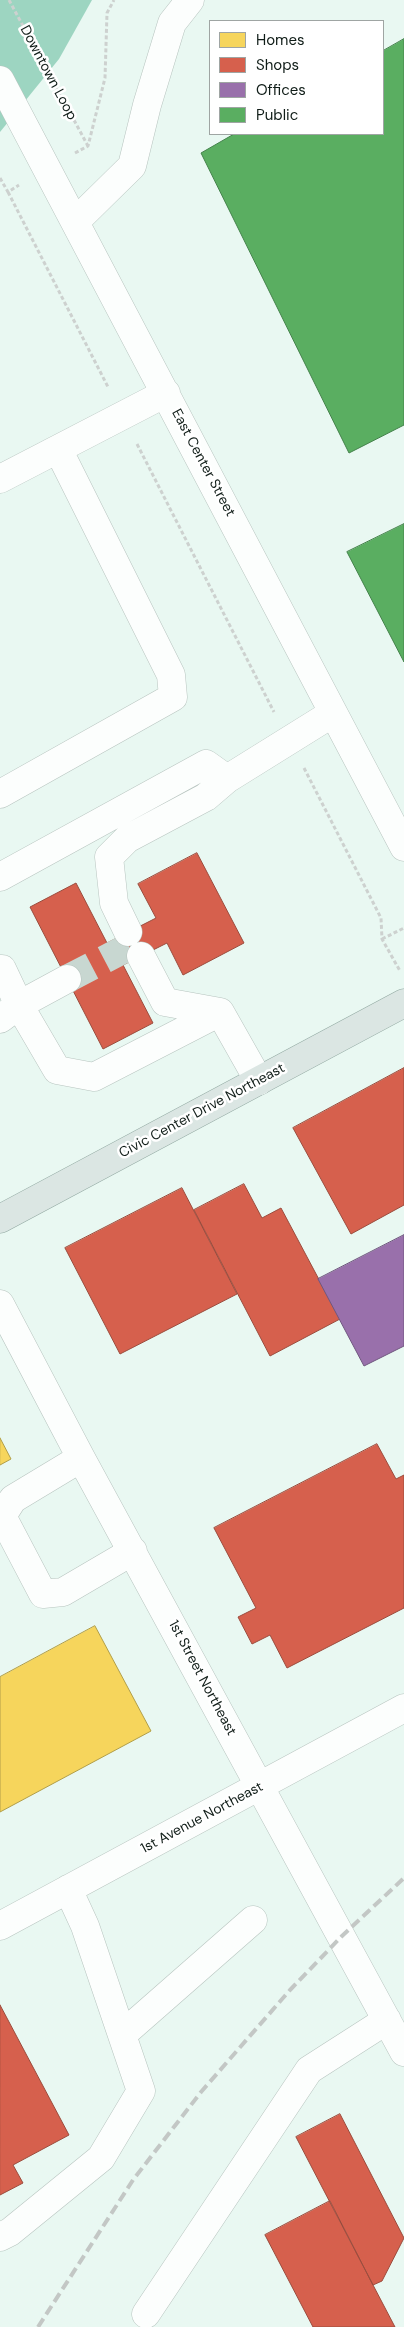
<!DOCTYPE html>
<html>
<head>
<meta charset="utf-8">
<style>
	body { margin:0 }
	#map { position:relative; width:404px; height:2327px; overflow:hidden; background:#e9f8f2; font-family:"DM Sans",sans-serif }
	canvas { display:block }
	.legend { position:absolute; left:209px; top:20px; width:175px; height:115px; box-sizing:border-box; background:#fff; border:1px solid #9fa5a3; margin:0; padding:6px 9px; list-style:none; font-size:15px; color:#101d18 }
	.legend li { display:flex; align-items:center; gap:10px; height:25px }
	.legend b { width:25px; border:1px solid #9fa5a3 }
</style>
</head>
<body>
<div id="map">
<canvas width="404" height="2327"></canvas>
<ul class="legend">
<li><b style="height:14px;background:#f6d55c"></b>Homes</li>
<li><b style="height:14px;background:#d6604d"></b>Shops</li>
<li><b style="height:14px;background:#9970ab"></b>Offices</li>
<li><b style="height:14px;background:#5aae61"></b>Public</li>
</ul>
</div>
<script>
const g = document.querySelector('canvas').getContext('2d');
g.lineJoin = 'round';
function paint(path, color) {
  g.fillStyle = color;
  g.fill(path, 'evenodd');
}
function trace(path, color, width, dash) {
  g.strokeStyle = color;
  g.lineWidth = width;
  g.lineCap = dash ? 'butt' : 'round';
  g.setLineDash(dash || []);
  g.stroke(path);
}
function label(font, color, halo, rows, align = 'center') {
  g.font = font + ' "DM Sans",sans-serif';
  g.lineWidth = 5;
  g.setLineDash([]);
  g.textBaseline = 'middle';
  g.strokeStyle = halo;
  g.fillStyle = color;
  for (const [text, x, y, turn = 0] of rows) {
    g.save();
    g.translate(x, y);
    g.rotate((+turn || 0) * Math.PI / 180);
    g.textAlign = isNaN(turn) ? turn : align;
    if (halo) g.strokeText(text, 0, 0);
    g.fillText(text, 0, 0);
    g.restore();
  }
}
const water = new Path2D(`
	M0 0H92L59 59 0 132Z`);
const homes = new Path2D(`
	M0 1438 11 1459 0 1465Z
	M95 1626 151 1731 0 1812V1677Z`);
const shops = new Path2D(`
	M197 853 244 943 183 975 167 943 123 965 153 1023 103 1049 30 907 76 883 107 943 156 918 138 884Z
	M404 1068V1205L351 1234 293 1128Z
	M244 1184 262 1218 281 1208 340 1319 270 1356 194 1210Z
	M182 1188 237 1294 120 1354 65 1248Z
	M377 1444 396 1479 404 1475V1608L287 1668 270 1635 252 1644 238 1617 256 1608 214 1528Z
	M0 2005 69 2135 13 2165 23 2183 0 2195Z
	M340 2114 404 2238 382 2281 373 2285 296 2137Z
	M330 2201 373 2285 395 2327H313L265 2235Z`);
const offices = new Path2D(`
	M404 1235V1346L364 1366 318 1279Z`);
const public = new Path2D(`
	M404 39V425L349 453 201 153 234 134H383V51Z
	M404 524V662L347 552Z`);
const minorTunnel = new Path2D(`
	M67 979 134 944`);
const path = new Path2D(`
	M9 0 88 146
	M75 153 88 146 105 78 107 13 114 0
	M0 178 8 192 19 185
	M8 192 108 387
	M137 444 274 712
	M304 768 381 918 382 939 400 971
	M382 939 404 928`);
const minor = new Path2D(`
	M0 80 404 847
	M76 221 132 166 147 105 172 23 190 0
	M0 479 166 393
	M0 794 173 697 171 675 58 449
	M0 877 206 764 227 779
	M128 932 114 903 109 857 127 839 206 797 227 779 333 713
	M141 956 165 1002 220 1012
	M0 969H2L19 1005 0 1019
	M67 979 19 1005 57 1070 94 1077 220 1012
	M220 1012 259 1081
	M0 1304 81 1458 404 2052
	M81 1458 13 1499 2 1516 43 1594 63 1592 133 1551
	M0 1926 404 1708
	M123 2034 253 1920
	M0 2237 10 2232 101 2158 141 2091 85 1926 68 1889
	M146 2314 309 2070 387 2020`);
const major = new Path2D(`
	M0 1219 404 1003`);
const rail = new Path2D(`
	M38 2327 133 2180 201 2092 290 1990 342 1936 404 1878`);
const streetNames = [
	["Downtown Loop",48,73,62],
	["East Center Street",203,463,62],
	["Civic Center Drive Northeast",202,1111,-28],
	["1st Street Northeast",202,1678,62],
	["1st Avenue Northeast",202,1818,-28]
];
paint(water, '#9dd5c1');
paint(homes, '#f6d55c');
trace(homes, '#b19e48', 1);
paint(shops, '#d6604d');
trace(shops, '#9b4c3d', 1);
paint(offices, '#9970ab');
trace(offices, '#70577f', 1);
paint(public, '#5aae61');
trace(public, '#44824b', 1);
trace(minorTunnel, '#c8d7d1', 28, [28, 14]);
trace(minor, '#b7c4bf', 29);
trace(major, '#90a7a0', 29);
trace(path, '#cdd1cf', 3, [4, 2.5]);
trace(minor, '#fcfefd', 28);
trace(major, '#dbe6e3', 28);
trace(rail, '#c3c7c5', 4, [10, 5]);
label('14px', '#101d18', '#fff', streetNames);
</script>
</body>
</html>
